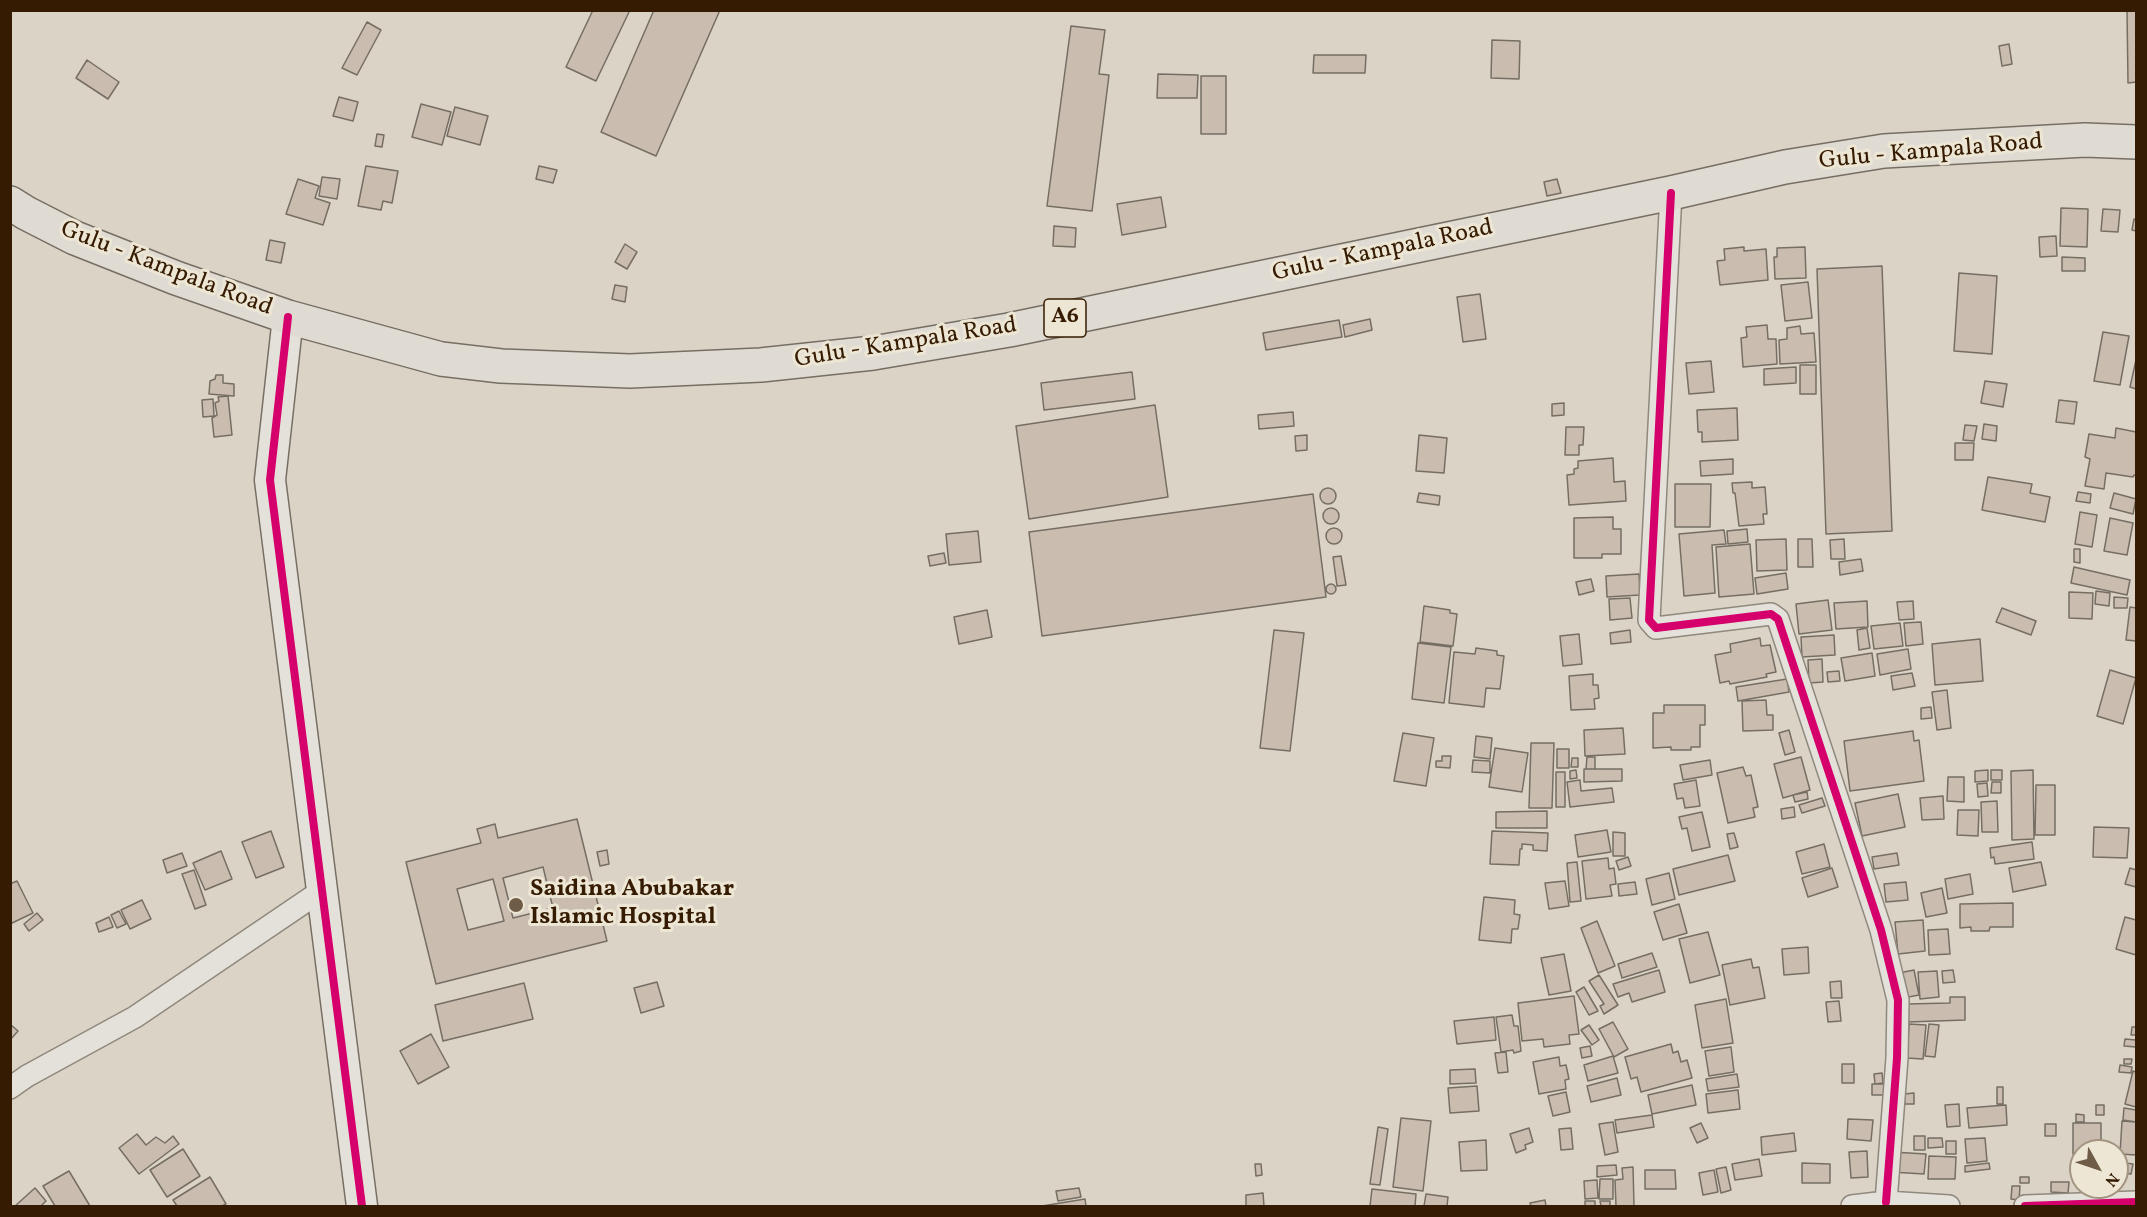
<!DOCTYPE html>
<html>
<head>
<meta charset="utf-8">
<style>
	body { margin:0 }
	#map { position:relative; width:2147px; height:1217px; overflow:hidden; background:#dbd4c6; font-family:Vollkorn,serif }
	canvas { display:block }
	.frame { position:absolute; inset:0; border:12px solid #351b01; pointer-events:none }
	.north { position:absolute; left:2069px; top:1139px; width:60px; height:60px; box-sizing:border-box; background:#ede6d5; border:2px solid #a39580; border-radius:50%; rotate:130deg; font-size:16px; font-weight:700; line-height:24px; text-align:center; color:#351b01 }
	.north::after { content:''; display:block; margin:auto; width:21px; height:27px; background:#6f5c46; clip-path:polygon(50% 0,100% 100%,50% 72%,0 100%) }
</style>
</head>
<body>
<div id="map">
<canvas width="2147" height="1217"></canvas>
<div class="frame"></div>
<div class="north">N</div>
</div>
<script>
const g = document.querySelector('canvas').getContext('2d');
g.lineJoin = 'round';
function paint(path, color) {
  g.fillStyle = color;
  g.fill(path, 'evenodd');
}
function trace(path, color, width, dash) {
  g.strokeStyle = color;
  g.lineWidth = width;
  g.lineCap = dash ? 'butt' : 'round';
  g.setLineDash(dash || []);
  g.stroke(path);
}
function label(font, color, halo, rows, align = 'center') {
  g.font = font + ' Vollkorn,serif';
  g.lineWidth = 6;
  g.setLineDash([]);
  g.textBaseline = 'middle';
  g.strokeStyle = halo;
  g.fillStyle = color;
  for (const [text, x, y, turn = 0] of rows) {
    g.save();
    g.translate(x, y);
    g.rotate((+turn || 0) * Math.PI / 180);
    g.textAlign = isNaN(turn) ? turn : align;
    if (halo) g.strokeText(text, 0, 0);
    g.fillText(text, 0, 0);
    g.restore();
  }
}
const building = new Path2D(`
	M593 10H630L596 81 566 67Z
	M654 10H720L656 156 601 132Z
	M2127 10H2136V82L2128 83Z
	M367 22 381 30 357 75 342 68Z
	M1071 26 1105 30 1099 74 1109 75 1092 211 1047 206Z
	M1492 40 1520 41 1519 79 1491 78Z
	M2009 44 2012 64 2002 66 1999 46Z
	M1314 55H1366L1365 73H1313Z
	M87 60 119 82 108 99 76 78Z
	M1158 74 1198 75 1197 98H1157Z
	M1201 76H1226V134H1201Z
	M339 97 358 102 353 121 333 116Z
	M421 104 451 112 442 145 412 137Z
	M455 107 488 116 480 145 447 136Z
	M377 134 384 135 382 147 375 146Z
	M366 166 398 171 392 203 383 201 381 210 358 206Z
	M539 166 557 170 553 183 536 179Z
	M322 177 340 179 337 199 319 196Z
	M298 179 319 186 315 198 330 203 323 225 286 214Z
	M1557 179 1561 193 1547 196 1544 182Z
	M1161 197 1166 227 1122 235 1117 204Z
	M2061 208 2088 209 2087 247 2060 246Z
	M2103 209 2120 210 2118 232 2101 231Z
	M2134 219 2136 220V231L2132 230Z
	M1054 226 1076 228 1075 247 1053 246Z
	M2056 236 2057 256 2040 257 2039 237Z
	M270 240 285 243 281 263 266 260Z
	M625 244 637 252 627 269 615 262Z
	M1744 247V251L1766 249 1768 280 1720 285 1717 261 1725 260 1724 249Z
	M1805 247 1806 278 1775 279 1774 257H1777V248Z
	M2062 257 2085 258V271H2062Z
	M1882 266 1892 531 1826 534 1817 269Z
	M1959 273 1997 276 1992 354 1954 351Z
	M1808 282 1812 318 1785 321 1781 285Z
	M615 285 627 287 625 302 612 299Z
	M1480 294 1486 339 1463 342 1457 297Z
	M1370 319 1372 330 1345 337 1343 325Z
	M1339 320 1342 337 1266 350 1263 333Z
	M1767 325 1768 339H1776L1777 364 1743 367 1741 338 1747 337 1746 327Z
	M1800 326 1801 334 1814 333 1816 362 1780 364 1779 340 1787 339V328Z
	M2103 332 2129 336 2120 385 2094 381Z
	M2136 360V389L2130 387Z
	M1711 361 1714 392 1689 394 1686 363Z
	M1800 365H1816V394H1800Z
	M1796 367V383L1764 385V369Z
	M1132 372 1135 399 1044 410 1041 383Z
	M216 375H223V383L234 384V396L209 394 210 381 215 379Z
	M1985 381 2007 384 2003 407 1981 403Z
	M228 396 232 435 214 437 212 418 217 415 215 403 219 401 218 397Z
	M213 399 214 416 203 417 202 400Z
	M2059 400 2077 402 2074 424 2056 422Z
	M1564 403V415L1552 416V404Z
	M1155 405 1168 497 1029 519 1016 426Z
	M1737 408 1738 440 1702 442V432H1698L1697 410Z
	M1293 412 1294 426 1259 429 1258 415Z
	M1984 424 1997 426 1996 441 1982 439Z
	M1965 425 1977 426 1974 441 1963 440Z
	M1566 427H1584L1583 445H1579V455H1565Z
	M2116 428 2136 432V476L2134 475 2133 477 2106 473 2104 489 2085 486 2090 459 2085 457 2089 434 2115 438Z
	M1307 435V450L1296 451 1295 436Z
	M1419 435 1447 438 1444 473 1416 471Z
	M1955 443H1974L1973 460H1955Z
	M1613 458 1614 482 1625 481 1626 501 1569 505 1567 475 1574 474V469L1578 468V461Z
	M1733 459V474L1701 476 1700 461Z
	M1988 477 2032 484 2030 493 2050 497 2045 522 1982 510Z
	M1752 482V488L1765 487 1767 514H1763L1764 524 1739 526 1735 493H1733L1732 483Z
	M1675 484H1711L1710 527H1675Z
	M1320 496a8 8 0 1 1 16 0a8 8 0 1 1-16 0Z
	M2078 492 2091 494 2090 503 2076 501Z
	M1419 493 1440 496 1439 505 1417 502Z
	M2114 493 2136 499 2133 514 2110 508Z
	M1313 494 1326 597 1042 636 1029 532Z
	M1323 516a8 8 0 1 1 16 0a8 8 0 1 1-16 0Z
	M2080 512 2097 515 2092 547 2075 544Z
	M1613 517V529H1621V554H1602V558H1574V518Z
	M2110 518 2133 523 2127 555 2104 551Z
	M1326 536a8 8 0 1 1 16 0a8 8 0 1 1-16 0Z
	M1747 529 1748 542 1728 544 1727 531Z
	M1724 530 1726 544 1712 545 1715 593 1684 596 1679 534Z
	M978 531 981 562 949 565 946 534Z
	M1786 539 1787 570 1757 571 1756 540Z
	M1798 539H1812L1813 567H1798Z
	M1844 539 1845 559H1831L1830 540Z
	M1750 544 1754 594 1719 597 1716 547Z
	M2074 549H2080V563L2074 562Z
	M944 553 946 563 930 566 928 556Z
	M1341 556 1346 585 1337 586 1333 557Z
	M1861 559 1863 571 1840 575 1839 562Z
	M2074 567 2130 580 2127 595 2071 583Z
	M1786 573 1788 589 1757 594 1755 578Z
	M1639 574 1640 595 1607 597 1606 576Z
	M1591 579 1594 591 1579 595 1576 582Z
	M1326 589a5 5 0 1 1 10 0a5 5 0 1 1-10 0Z
	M2096 591 2110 593 2109 606 2095 604Z
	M2069 592 2093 593 2092 619 2069 618Z
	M2114 597 2128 598 2127 608H2114Z
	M1630 598 1632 618 1610 620 1609 599Z
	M1828 600 1832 630 1799 634 1796 604Z
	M1867 601 1868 627 1836 629 1834 603Z
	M1913 601 1914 619 1899 620 1897 602Z
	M1424 606 1450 610V613L1457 614 1453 646 1420 642Z
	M2130 607 2136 608V641L2126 640Z
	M2002 608 2036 621 2031 635 1996 622Z
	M987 610 992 637 959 644 954 617Z
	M1921 622 1923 644 1906 646 1904 623Z
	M1900 623 1903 646 1874 649 1871 626Z
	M1867 628 1870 648 1859 650 1857 630Z
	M1274 630 1304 633 1290 751 1260 748Z
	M1630 630 1631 642 1611 644 1610 633Z
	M1579 634 1582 664 1563 666 1560 636Z
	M1834 635 1835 655 1802 657 1801 637Z
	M1760 638 1761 646 1770 645 1776 672 1766 674 1767 677 1730 684 1729 681 1720 683 1715 655 1731 652 1730 644Z
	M1980 639 1983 681 1935 685 1932 644Z
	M1418 643 1451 647 1444 703 1412 699Z
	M1476 648 1497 651V655L1504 656 1500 689 1486 688 1484 707 1449 703 1454 652 1475 654Z
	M1908 649 1911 669 1880 675 1877 654Z
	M1872 653 1875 676 1845 681 1841 658Z
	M1822 659 1823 682 1809 683 1808 660Z
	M2110 670 2136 678 2123 724 2097 716Z
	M1839 671 1840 681 1828 682 1827 672Z
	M1912 673 1915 686 1893 690 1891 676Z
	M1593 674V685H1598L1599 698 1594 699 1595 709 1571 710 1569 676Z
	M1787 679 1789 692 1738 701 1736 687Z
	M1947 690 1951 728 1937 730 1932 692Z
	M1766 700 1767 715H1773V730L1743 731 1742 701Z
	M1664 705H1705V725H1700V747H1691V750H1671V747L1653 748V713H1664Z
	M1931 707 1932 718 1921 719V708Z
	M1623 728 1625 754 1585 756 1584 730Z
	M1789 730 1795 752 1785 755 1779 733Z
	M1913 731 1914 741 1919 740 1924 781 1850 791 1844 741Z
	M1403 733 1434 738 1426 786 1394 781Z
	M1476 736 1492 738 1490 759 1474 757Z
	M1531 743H1554L1552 808H1529Z
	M1495 748 1528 753 1522 792 1489 787Z
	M1557 749H1569V768H1557Z
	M1442 756H1451L1450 768 1436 767V761H1442Z
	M1587 757H1595V769H1586Z
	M1801 757 1810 790 1783 798 1774 764Z
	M1572 758H1578V767H1571Z
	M1473 760 1490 761V773L1472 772Z
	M1710 760 1712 775 1683 780 1680 765Z
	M1743 767 1746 776 1751 775 1758 807 1753 808 1755 817 1728 823 1717 773Z
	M1584 769H1622V781L1584 782Z
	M1576 770 1577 778 1570 779V771Z
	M1988 770V781L1975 782V771Z
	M1991 770H2002V780H1991Z
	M2033 770 2034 839 2012 840 2011 771Z
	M1556 772H1565V807H1556Z
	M1948 777H1964V802L1947 801Z
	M1580 780 1581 791 1612 788 1614 802 1570 807 1567 782Z
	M1696 780 1700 806 1685 808 1683 798 1677 799 1674 784Z
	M1992 782H2001V793H1991Z
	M1987 783 1988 796 1978 797 1977 784Z
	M2036 785H2055V835H2035Z
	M1807 792 1808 799 1795 802 1793 795Z
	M1898 794 1905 827 1862 836 1855 803Z
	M1943 796 1944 819 1922 820 1920 798Z
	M1822 798 1825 806 1802 813 1799 805Z
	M1997 801 1998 832H1982L1981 802Z
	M1794 807 1795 817 1782 819 1781 809Z
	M1958 810H1979L1978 836 1957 835Z
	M1547 811V828H1496V812Z
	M1702 812 1710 847 1692 851 1687 828 1682 829 1679 817Z
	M577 819 607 941 436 984 406 862 481 843 477 829 495 824 498 838ZM543 867 553 908 513 918 503 878ZM493 879 504 921 468 930 457 889Z
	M2094 827 2129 828 2127 858 2093 857Z
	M1607 830 1611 852 1578 857 1575 835Z
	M271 831 284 867 256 878 242 842Z
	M1492 831 1548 833 1547 851 1533 850V845L1522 844V849H1520L1519 865 1490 864Z
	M1613 832 1625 833V856H1613Z
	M1734 833 1738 847 1730 849 1727 834Z
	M2032 842 2034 859 1995 864 1994 857 1991 858 1990 848Z
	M1824 844 1830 867 1802 874 1796 852Z
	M607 850 609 864 600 866 597 852Z
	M221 851 232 879 205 890 193 863Z
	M182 853 187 866 167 873 163 860Z
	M1897 853 1899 865 1874 869 1872 857Z
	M1728 855 1735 881 1679 895 1673 869Z
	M1628 857 1631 866 1619 870 1616 861Z
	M1608 858 1609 869 1614 868 1616 884 1610 885 1612 896 1586 899 1582 861Z
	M1577 862 1581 901 1570 902 1567 863Z
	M2041 862 2046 885 2013 892 2009 868Z
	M1832 868 1838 887 1808 897 1802 878Z
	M2130 868 2136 870V887L2125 884Z
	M194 870 206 905 195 909 182 874Z
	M1669 873 1675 899 1652 905 1646 879Z
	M1970 874 1973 894 1948 899 1945 879Z
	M17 881 33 913 10 924V884Z
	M1565 881 1569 906 1549 909 1545 883Z
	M1635 882 1637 894 1619 896 1618 884Z
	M1906 882 1908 900 1886 902 1884 884Z
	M1942 888 1947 913 1926 917 1921 893Z
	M1484 897 1515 900 1514 914 1520 915 1518 929H1512L1511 943 1479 940Z
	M142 900 151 919 130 929 121 910Z
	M2013 903V927H1990L1989 931H1971V927L1960 928V904Z
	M1679 904 1687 933 1663 940 1654 912Z
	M119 911 126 924 117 928 111 915Z
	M37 913 43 920 29 931 24 924Z
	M109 917 113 927 99 932 96 923Z
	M2125 917 2136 920V955L2116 949Z
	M1923 920 1925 951 1898 954 1895 922Z
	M1597 921 1615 966 1598 973 1581 928Z
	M1948 929 1950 954 1929 955 1928 930Z
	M1708 932 1720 975 1690 983 1679 939Z
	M1808 947 1809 973 1784 975 1782 949Z
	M1652 953 1657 967 1622 978 1618 964Z
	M1564 954 1571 991 1549 995 1541 958Z
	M1751 959 1753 968 1759 967 1765 998 1730 1005 1722 965Z
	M1659 970 1665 992 1632 1002 1629 993 1618 997 1613 984Z
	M1914 970 1919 995 1903 998 1899 973Z
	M1953 970 1955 982 1943 983 1942 971Z
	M1937 971 1939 997 1920 999 1918 972Z
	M1599 975 1618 1005 1604 1014 1600 1006 1604 1004 1589 981Z
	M1841 981 1842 998H1831L1830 982Z
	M657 982 664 1006 641 1013 634 988Z
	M524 983 533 1019 443 1041 435 1005Z
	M1584 987 1598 1011 1589 1015 1576 992Z
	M1574 996 1579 1034 1569 1035 1570 1044 1544 1047 1543 1039 1522 1041 1518 1003Z
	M1950 997H1965V1020L1908 1022 1907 1004 1950 1003Z
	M1726 999 1733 1043 1702 1048 1695 1005Z
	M1839 1001 1841 1021 1828 1022 1826 1002Z
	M1512 1015 1514 1026H1518L1521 1051 1514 1053 1513 1050 1501 1052 1496 1017Z
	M1494 1017 1496 1040 1457 1044 1454 1021Z
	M1613 1022 1628 1049 1614 1057 1599 1029Z
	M10 1024 18 1031 10 1040Z
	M1909 1024 1926 1025 1923 1059 1907 1058Z
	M1929 1024 1939 1025 1935 1057 1925 1056Z
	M1589 1025 1599 1040 1592 1045 1581 1030Z
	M2132 1027H2136V1035H2131Z
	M431 1034 449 1067 418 1084 400 1051Z
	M2125 1039 2136 1040V1047L2124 1046Z
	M1671 1044 1673 1053 1678 1051 1681 1062 1687 1060 1692 1078 1641 1092 1637 1077 1631 1079 1625 1057Z
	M1590 1046 1592 1056 1582 1058 1580 1048Z
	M1731 1047 1734 1072 1709 1076 1705 1051Z
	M1506 1052 1508 1072 1498 1073 1495 1053Z
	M1613 1056 1618 1073 1588 1081 1584 1065Z
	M1559 1057 1560 1066 1566 1065 1569 1079 1565 1080 1566 1089 1539 1094 1533 1062Z
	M2124 1059H2132L2131 1064H2124Z
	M1842 1064H1854V1083H1842Z
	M2120 1065 2132 1067 2131 1073 2119 1072Z
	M1475 1069 1476 1083 1450 1084V1070Z
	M2133 1071 2136 1072V1107L2125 1104Z
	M1882 1073 1883 1083 1875 1084 1874 1074Z
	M1737 1074 1739 1087 1708 1091 1706 1079Z
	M1617 1078 1621 1095 1591 1102 1587 1086Z
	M1872 1084H1884V1095H1872Z
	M1692 1085 1696 1105 1652 1114 1648 1095Z
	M1477 1086 1479 1111 1450 1113 1448 1088Z
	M1997 1087H2003V1104H1997Z
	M1738 1090 1740 1109 1708 1113 1706 1094Z
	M1566 1092 1570 1112 1553 1116 1548 1096Z
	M1914 1093V1104H1905L1904 1094Z
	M1959 1104 1960 1126 1947 1127 1945 1105Z
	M2006 1105 2007 1125 1969 1128 1967 1108Z
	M2096 1105H2104V1115H2096Z
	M2124 1108 2136 1110V1122L2123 1120Z
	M2076 1114 2084 1115V1122H2076Z
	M1652 1115 1654 1127 1617 1133 1615 1120Z
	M1401 1118 1431 1121 1423 1191 1393 1187Z
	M1848 1119 1873 1120 1871 1141 1847 1139Z
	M2122 1121 2136 1122V1155L2120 1154Z
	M1613 1122 1618 1152 1605 1155 1599 1124Z
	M1701 1123 1708 1138 1697 1143 1690 1128Z
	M2073 1123H2101V1151H2081V1154H2073Z
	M2045 1124H2056V1136H2045Z
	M1378 1127 1388 1129 1380 1185 1370 1184Z
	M1529 1128 1533 1142 1525 1145 1526 1149 1516 1153 1510 1134Z
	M1571 1128 1573 1149 1561 1150 1559 1129Z
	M1794 1133 1796 1151 1762 1155 1761 1137Z
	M137 1134 146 1145 156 1137 165 1143 173 1136 179 1144 139 1174 119 1148Z
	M1914 1136H1925V1150H1914Z
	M1928 1138H1942L1943 1147 1928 1148Z
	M1985 1138 1987 1161 1967 1163 1965 1139Z
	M1486 1140 1487 1170 1461 1171 1459 1142Z
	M1946 1141H1956V1154H1946Z
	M183 1149 200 1176 167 1197 150 1170Z
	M1867 1151 1868 1177 1851 1178 1849 1152Z
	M1892 1152 1926 1154 1924 1174 1891 1172Z
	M1929 1156 1956 1157 1955 1179H1928Z
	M1759 1159 1762 1176 1735 1180 1732 1164Z
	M1802 1163 1830 1164V1183H1802Z
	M1989 1163 1990 1169 1965 1172V1166Z
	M2125 1163 2133 1164 2131 1174 2123 1173Z
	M1255 1164H1261L1262 1175 1256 1176Z
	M1616 1165 1617 1175 1597 1177V1166Z
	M1633 1167 1634 1206H1616L1615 1180 1623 1179 1622 1168Z
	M1726 1167 1731 1190 1721 1193 1716 1169Z
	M1645 1170H1675L1676 1189H1645Z
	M1714 1170 1718 1192 1703 1195 1699 1173Z
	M69 1171 90 1206H55L43 1186Z
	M210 1177 226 1204 222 1206H177L173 1200Z
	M2020 1177H2029V1183H2020Z
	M1600 1179H1613V1199H1599Z
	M1597 1180 1598 1198 1585 1199 1584 1181Z
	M2051 1182H2069L2068 1193 2051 1192Z
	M2012 1186H2020L2019 1200 2011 1199Z
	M35 1188 46 1201 41 1206H15Z
	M1079 1188 1081 1197 1058 1201 1056 1191Z
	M1372 1189 1416 1194 1415 1206H1370Z
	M1263 1193 1264 1206H1246V1195Z
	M1426 1194 1448 1197 1447 1206H1424Z
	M1085 1199 1086 1206H1042Z
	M1545 1200 1546 1206H1531L1530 1203Z
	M1585 1201H1595V1206H1585Z
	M1600 1201H1610V1206H1601Z`);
const street = new Path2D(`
	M1671 193 1649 620 1656 628 1771 614 1778 619 1881 930 1898 1000 1897 1058 1886 1202
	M10 1088 27 1076 135 1017 321 891
	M1852 1206 1886 1202 1949 1206
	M2025 1206 2136 1202`);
const secondary = new Path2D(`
	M288 317 270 480 362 1206`);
const primary = new Path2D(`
	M10 203 26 213 75 238 176 278 288 317 441 359 501 366 630 371 761 365 873 353 1009 330 1671 193 1785 167 1884 151 2085 140 2136 142`);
const cycleway = new Path2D(`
	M1671 193 1649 620 1656 628 1771 614 1778 619 1881 930 1898 1000 1897 1058 1886 1202
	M288 317 270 480 362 1206
	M2025 1206 2136 1202`);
const markers = [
	[516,905,8,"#6f5c46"]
];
const shields = [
	[1065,318,42]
];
const shieldNames = [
	["A6",1065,318]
];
const streetNames = [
	["Gulu - Kampala Road",1931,153,-5],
	["Gulu - Kampala Road",1383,252,-12],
	["Gulu - Kampala Road",166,270,21],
	["Gulu - Kampala Road",906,344,-9]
];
const poiNames = [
	["Saidina Abubakar",530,891],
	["Islamic Hospital",530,919]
];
paint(building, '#cbbcb0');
trace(building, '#766e63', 1.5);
trace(street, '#8f887c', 24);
trace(secondary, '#766e63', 33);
trace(primary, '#766e63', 36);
trace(street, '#e4e1da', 21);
trace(secondary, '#e4e1da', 30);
trace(primary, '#dfdbd3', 33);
trace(cycleway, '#d6006c', 8);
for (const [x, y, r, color] of markers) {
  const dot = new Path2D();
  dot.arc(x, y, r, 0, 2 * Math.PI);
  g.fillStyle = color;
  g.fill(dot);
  trace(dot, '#ede6d5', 2);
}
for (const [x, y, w] of shields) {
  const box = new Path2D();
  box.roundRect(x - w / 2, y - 19, w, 38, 4.5);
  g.fillStyle = '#ede6d5';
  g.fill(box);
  trace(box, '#351b01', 1.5);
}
label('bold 22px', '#351b01', null, shieldNames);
label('24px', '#351b01', '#ede6d5', streetNames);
label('bold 24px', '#351b01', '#ede6d5', poiNames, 'left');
</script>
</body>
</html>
